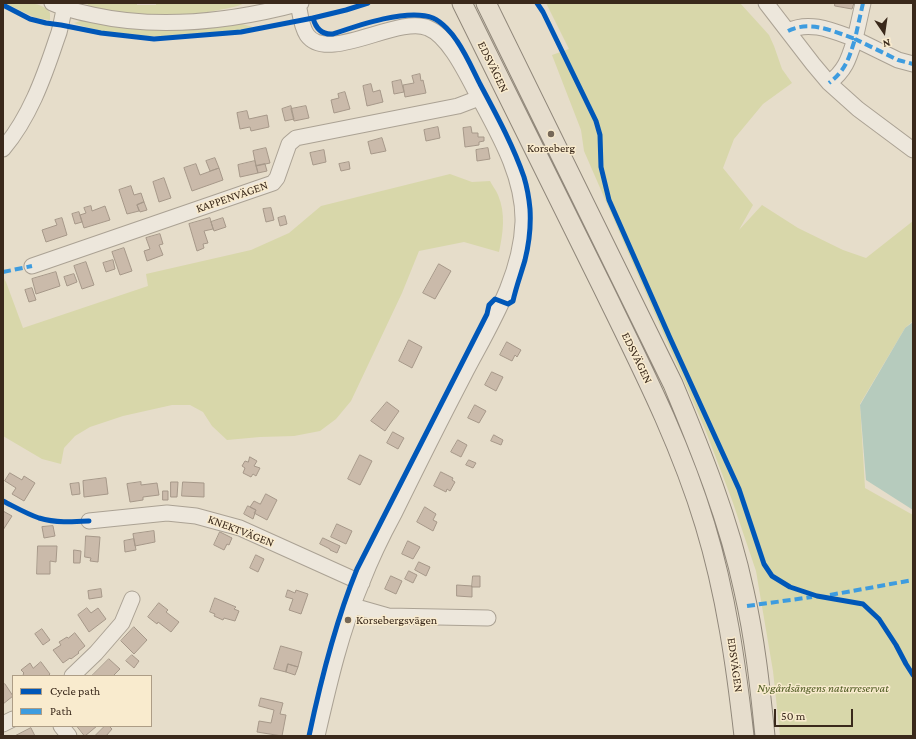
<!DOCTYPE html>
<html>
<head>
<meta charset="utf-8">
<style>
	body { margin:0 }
	#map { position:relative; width:916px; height:739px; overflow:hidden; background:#e6ddca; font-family:"Crimson Pro",serif }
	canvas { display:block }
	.frame { position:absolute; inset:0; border:4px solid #3a291b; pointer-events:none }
	.legend { position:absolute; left:12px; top:675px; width:140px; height:52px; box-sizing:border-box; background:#f9ebce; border:1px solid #ad9d86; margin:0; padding:5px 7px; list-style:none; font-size:12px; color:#3a291b }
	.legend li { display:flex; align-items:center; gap:8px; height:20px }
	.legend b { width:20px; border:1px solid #ad9d86 }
	.north { position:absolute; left:864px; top:12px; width:40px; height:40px; -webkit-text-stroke:3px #f9ebce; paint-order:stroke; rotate:167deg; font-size:11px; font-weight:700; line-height:16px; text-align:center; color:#3a291b }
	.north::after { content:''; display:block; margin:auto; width:14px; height:18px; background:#3a291b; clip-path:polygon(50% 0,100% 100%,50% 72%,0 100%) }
	.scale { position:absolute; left:774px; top:709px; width:79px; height:18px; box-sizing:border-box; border:2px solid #3a291b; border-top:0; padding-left:5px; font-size:12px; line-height:14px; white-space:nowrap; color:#3a291b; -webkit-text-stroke:3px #f9ebce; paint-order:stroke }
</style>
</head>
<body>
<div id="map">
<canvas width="916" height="739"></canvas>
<div class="frame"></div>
<ul class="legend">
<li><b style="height:5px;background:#0057b8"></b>Cycle path</li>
<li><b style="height:5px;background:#3e9cdf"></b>Path</li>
</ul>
<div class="north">N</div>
<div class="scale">50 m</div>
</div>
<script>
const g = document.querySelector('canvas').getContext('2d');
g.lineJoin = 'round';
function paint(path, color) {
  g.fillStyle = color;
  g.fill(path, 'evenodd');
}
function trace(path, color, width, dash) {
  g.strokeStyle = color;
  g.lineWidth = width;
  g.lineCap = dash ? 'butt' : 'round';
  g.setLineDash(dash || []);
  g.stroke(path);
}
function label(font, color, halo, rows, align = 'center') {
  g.font = font + ' "Crimson Pro",serif';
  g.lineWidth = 3;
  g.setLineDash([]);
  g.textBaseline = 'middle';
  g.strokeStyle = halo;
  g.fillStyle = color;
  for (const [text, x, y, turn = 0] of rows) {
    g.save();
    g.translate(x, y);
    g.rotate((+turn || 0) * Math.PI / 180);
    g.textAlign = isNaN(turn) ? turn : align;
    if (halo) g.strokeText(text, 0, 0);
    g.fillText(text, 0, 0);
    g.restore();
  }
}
const green = new Path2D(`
	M4 3C18 3 43 0 50 13V20L36 18Z
	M86 3H137V5H156V3H245C237 7 228 8 219 10 185 17 152 17 118 12 107 11 94 11 86 3Z
	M546 3H740L760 25 769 35 774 46 782 69 792 83 763 104 734 139 723 168 753 205 739 230 762 205 798 228 843 250 866 258 913 221V321L905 328 860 404 865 488 913 515V736H780L773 671 756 571 732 500 705 429 584 151 581 130 552 55 569 49Z
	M84 20 237 25 242 24 253 27C236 32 219 33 201 34 160 38 114 38 74 23Z
	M450 174 472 182 490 181C492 185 496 190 498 195 506 213 503 234 499 252L464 242 419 251 402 293 351 401 336 419 320 431 294 436 260 437 227 440 212 426 203 412 190 405H172L123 416 90 427 75 436 64 448 61 464 42 459 3 436V277L6 282 23 328 148 286 146 274 251 250 289 233 321 206Z`);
const water = new Path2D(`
	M913 322V510L866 480 860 405 905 328Z`);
const building = new Path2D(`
	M835 3H854L852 9 835 6Z
	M420 74 421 81 423 80 426 93 405 97 403 85 414 83 412 76Z
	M401 80 404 92 394 94 392 82Z
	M371 84 373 92 380 90 383 102 367 106 363 86Z
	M345 92 350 109 334 113 331 100 339 98 338 94Z
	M291 106 294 119 285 121 282 109Z
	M306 106 309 118 294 121 291 109Z
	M247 111 249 119 267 115 269 127 251 131 250 127 240 129 237 113Z
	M438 127 440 138 426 141 424 130Z
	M471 127 472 133H478V137H484V141L479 142V145L465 147 463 128Z
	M382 138 386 151 371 154 368 142Z
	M266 148 270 163 256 166 253 151Z
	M488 148 490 159 477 161 476 150Z
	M324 150 326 162 313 165 310 153Z
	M215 158 219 168 210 171 206 161Z
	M255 161 258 173 240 177 238 165Z
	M349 162 350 169 341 171 339 164Z
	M196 164 200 175 219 168 223 180 192 191 184 168Z
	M265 164 267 171 258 173 256 166Z
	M164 178 171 198 159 202 153 182Z
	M131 186 134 195 141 193 144 202 137 205 139 211 127 214 119 190Z
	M144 202 147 210 140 212 137 205Z
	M91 206 92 211 105 206 110 220 84 228 80 215 86 213 84 208Z
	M271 208 274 220 266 222 263 209Z
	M79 212 82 222 75 224 72 214Z
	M285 216 287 224 280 226 278 218Z
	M62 218 67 235 46 242 42 230 57 225 55 220Z
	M210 218 213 229 204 231 208 243 203 244 204 248 197 251 189 224Z
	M223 218 226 227 214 231 211 222Z
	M160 234 163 244 159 245 163 255 147 261 144 251 150 249 146 238Z
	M124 248 132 271 120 275 112 252Z
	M113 260 115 269 106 272 103 263Z
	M86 262 94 285 82 289 74 266Z
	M439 264 451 271 435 299 423 293Z
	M56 272 60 286 36 294 32 279Z
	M74 274 77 282 67 286 64 277Z
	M32 288 36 300 29 302 25 290Z
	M409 340 422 347 412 368 399 361Z
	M507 342 521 350 517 357 515 355 512 361 500 355Z
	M492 372 503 377 496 391 485 385Z
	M387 402 399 411 385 431 371 421Z
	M475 405 486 411 479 423 468 418Z
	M393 432 404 438 398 449 387 443Z
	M494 435 503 440 501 445 491 441Z
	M458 440 467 445 461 457 451 452Z
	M360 455 372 461 360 485 348 479Z
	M250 457 257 461 254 466 260 468 256 476 253 474 251 477 243 473 245 468 242 466 245 461 248 462Z
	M469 460 476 463 473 468 466 465Z
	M441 472 453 478 452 480 455 482 450 491 447 489 446 492 434 486Z
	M10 473 22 480 24 476 35 483 24 501 12 494 16 488 5 481Z
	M106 478 108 494 84 497 83 481Z
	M141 482V485L157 483 159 495 143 497V500L130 502 127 484Z
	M171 482H178L177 497H171Z
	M183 482 204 483V497L182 496Z
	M79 483 80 494 72 495 70 484Z
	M163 491H168V500H163Z
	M266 494 277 500 267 520 254 513 256 510 250 507 254 501 260 504Z
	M248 506 256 510 253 519 244 514Z
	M425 507 436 514 433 520 437 522 433 531 417 522Z
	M3 511 12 516 3 530Z
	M337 524 352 531 346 544 331 537Z
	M53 526 55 536 44 538 42 527Z
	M154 531 155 542 135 546 133 534Z
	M220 532 232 538 229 545 227 544 224 550 214 545Z
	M86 536 100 537 98 562 90 561 91 558 85 557Z
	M323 538 340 546 337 553 330 550V549L320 544Z
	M134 539 136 550 125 552 124 541Z
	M408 541 420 547 413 559 402 554Z
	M38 546H57L56 562 50 561V574H37Z
	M74 550 81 551 80 563H74Z
	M256 555 264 559 258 572 250 568Z
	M419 562 430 567 426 576 415 570Z
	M409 571 417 575 413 583 405 579Z
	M391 576 402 581 396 594 385 589Z
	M473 576H480V587H472Z
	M457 585 472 586V597L457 596Z
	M101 589 102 597 89 599 88 591Z
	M288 590 295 593 296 590 308 594 301 614 289 610 293 599 286 597Z
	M215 598 236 607 234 609 239 611 235 621 224 618 223 620 214 616 215 614 210 612Z
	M159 603 168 610 166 612 179 622 171 632 158 622 157 624 148 617Z
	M87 608 91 613 98 608 106 619 89 632 78 615Z
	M134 627 147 640 134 654 121 641Z
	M42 629 50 640 43 645 35 634Z
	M75 633 85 646 78 652 79 653 71 659 70 658 63 663 53 650 61 645 59 642 67 637 68 638Z
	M281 646 302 652 298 667 288 664 286 672 274 669Z
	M132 655 139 661 134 668 126 661Z
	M109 659 120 669 113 676H94L93 675Z
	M41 662 50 674 48 676H24L23 674 24 673 21 670 30 663 33 668Z
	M288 664 298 667 295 675 286 672Z
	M5 684 13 696 3 704V685Z
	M261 698 283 703 280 714 286 715 282 736 257 732 259 721 271 723 274 710 259 706Z
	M77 726H97L85 736Z
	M105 726H109L112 729 106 736H95Z
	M31 728 35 736H15Z`);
const minor = new Path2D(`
	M52 3C65 9 78 12 93 15 161 30 234 21 301 3
	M298 3C300 13 301 26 307 35 328 64 398 15 428 28 451 37 470 82 482 103 502 140 524 180 523 222 521 278 489 327 464 375 440 421 417 467 394 514 382 536 371 559 362 582 341 631 329 684 317 736
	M766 3 813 64 829 83 858 109 913 150
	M863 3 855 39 898 60 913 64
	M788 31C810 20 833 31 855 39 849 58 846 70 829 83
	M3 149C29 118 43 80 56 41 58 36 60 30 61 24 63 16 63 10 67 3
	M32 266 273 183 277 178 289 144 296 138 458 106 479 98
	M89 521 167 513 196 516 240 528 362 583
	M353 606 388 616 488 618
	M72 676 96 653 122 623 132 599
	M3 724 13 719
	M61 726 69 736`);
const major = new Path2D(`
	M462 3C509 98 556 193 603 288 641 366 680 442 705 525 726 594 736 665 744 736
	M486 3 673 384C701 451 729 520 744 591 755 639 760 687 765 736`);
const quiet = new Path2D(`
	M863 3 855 39 898 60 913 64
	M788 31C810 20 833 31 855 39 849 58 846 70 829 83
	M3 272 32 266
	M830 595 913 580
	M747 606 812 597`);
const cycleway = new Path2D(`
	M537 3 543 12 596 121 600 135 601 167 609 200 670 338 739 489 764 564 772 576 790 587 817 596 863 604 879 619 896 645 906 664 913 675
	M3 5 30 19 46 23 61 25 101 33 154 39 241 32 313 18 346 10 368 3
	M3 501C15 507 27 514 39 518 56 523 72 522 89 521
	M309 736C321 679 335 623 357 569L487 314 489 305 495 299 508 304 513 301C516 287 521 274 525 260 529 244 531 226 530 209 529 198 527 187 524 177 513 145 496 114 480 84 473 70 466 54 457 41 452 33 442 22 433 18 408 8 359 25 333 34 322 35 316 29 313 18`);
const markers = [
	[551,134,4,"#766858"],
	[348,620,4,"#766858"]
];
const streetNames = [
	["EDSVÄGEN",493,67,64],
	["KAPPENVÄGEN",232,197,-19],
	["EDSVÄGEN",637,358,64],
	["KNEKTVÄGEN",241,531,21],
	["EDSVÄGEN",735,665,82]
];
const poiNames = [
	["Korseberg",551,148],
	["Korsebergsvägen",356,620,"left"]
];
const parkNames = [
	["Nygårdsängens naturreservat",823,688]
];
paint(green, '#d8d7aa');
paint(water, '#b6cbbd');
paint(building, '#cabaaa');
trace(building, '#a69889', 1);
trace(minor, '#aba294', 17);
trace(major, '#90877a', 21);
trace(minor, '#ede7dc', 15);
trace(major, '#e6ddcd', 19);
trace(quiet, '#3e9cdf', 4, [8, 4]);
trace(cycleway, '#0057b8', 5);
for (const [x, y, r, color] of markers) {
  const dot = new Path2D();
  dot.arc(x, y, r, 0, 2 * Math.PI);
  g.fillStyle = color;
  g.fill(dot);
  trace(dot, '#f9ebce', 1.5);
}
label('12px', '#3a291b', '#f9ebce', streetNames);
label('12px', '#3a291b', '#f9ebce', poiNames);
label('italic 12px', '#4c591f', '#f9ebce', parkNames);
</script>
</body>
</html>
